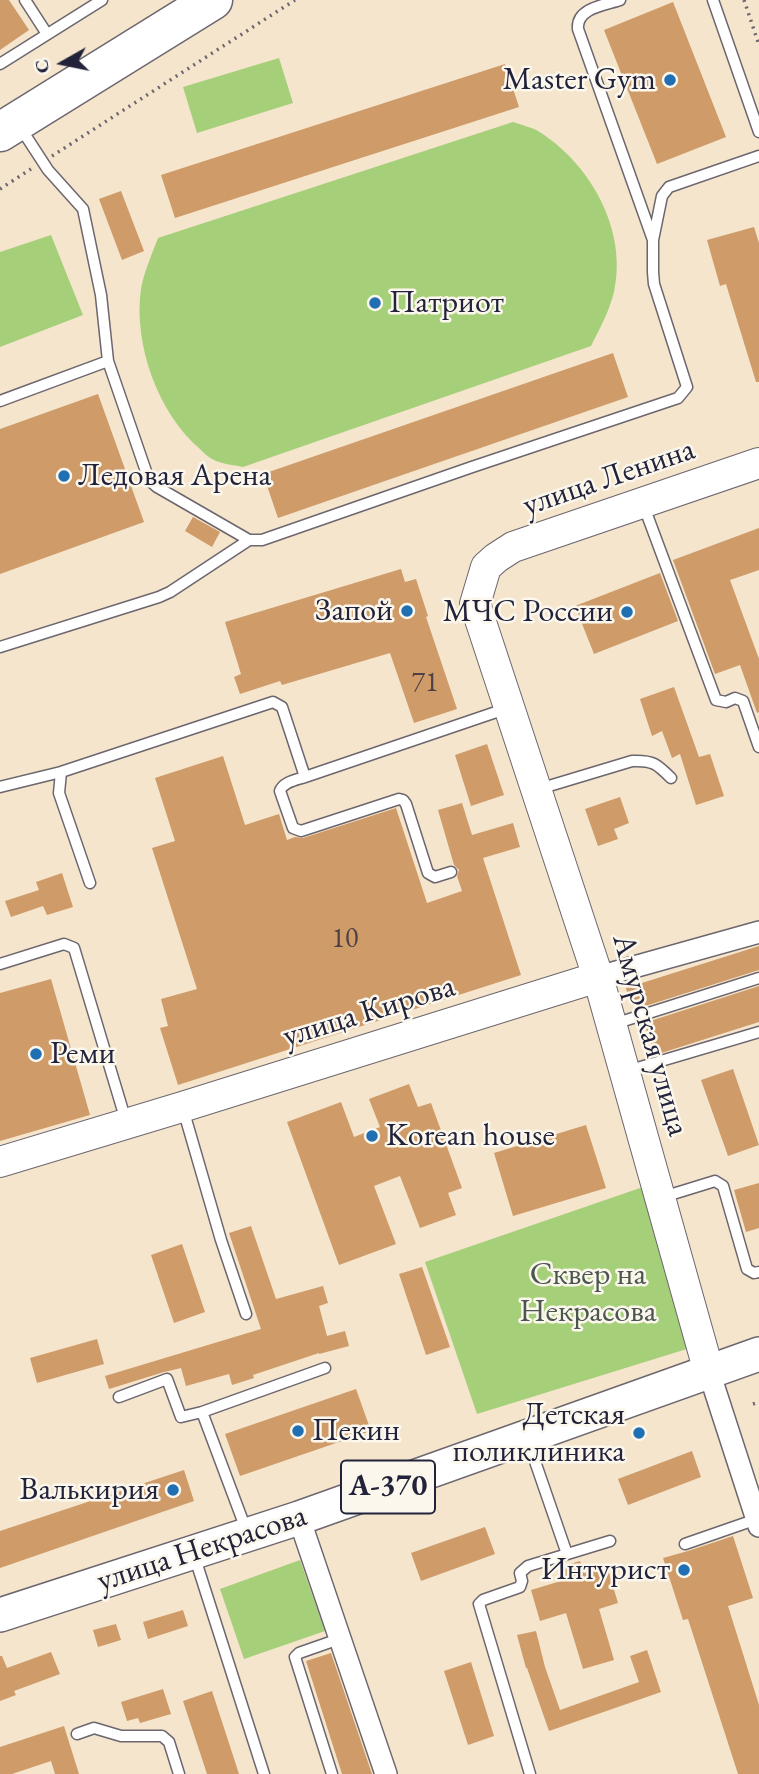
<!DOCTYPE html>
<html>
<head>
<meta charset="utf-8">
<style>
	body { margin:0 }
	#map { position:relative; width:759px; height:1774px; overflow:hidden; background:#f5e5cc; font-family:"EB Garamond",serif }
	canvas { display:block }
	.north { position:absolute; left:28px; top:28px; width:70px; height:70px; -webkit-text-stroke:5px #fbf7ec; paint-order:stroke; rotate:261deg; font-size:19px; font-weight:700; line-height:28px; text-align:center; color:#22223b }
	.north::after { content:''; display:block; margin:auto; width:24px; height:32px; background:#22223b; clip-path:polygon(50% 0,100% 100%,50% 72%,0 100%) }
</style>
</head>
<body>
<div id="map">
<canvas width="759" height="1774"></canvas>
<div class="north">С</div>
</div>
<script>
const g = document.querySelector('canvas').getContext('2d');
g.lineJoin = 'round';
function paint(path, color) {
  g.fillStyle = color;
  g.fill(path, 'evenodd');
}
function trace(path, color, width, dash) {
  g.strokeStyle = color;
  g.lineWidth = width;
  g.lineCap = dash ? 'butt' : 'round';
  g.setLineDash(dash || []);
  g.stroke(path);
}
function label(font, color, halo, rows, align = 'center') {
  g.font = font + ' "EB Garamond",serif';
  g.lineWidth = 5;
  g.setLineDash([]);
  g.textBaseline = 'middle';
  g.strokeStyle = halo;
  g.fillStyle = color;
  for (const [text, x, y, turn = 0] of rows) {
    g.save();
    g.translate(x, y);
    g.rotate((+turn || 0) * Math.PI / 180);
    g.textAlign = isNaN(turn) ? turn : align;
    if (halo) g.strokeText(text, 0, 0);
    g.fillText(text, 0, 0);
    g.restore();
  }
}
const green = new Path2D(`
	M279 58 293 103 197 133 183 87Z
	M513 122C521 125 531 127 538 131 590 163 628 230 614 292 609 312 600 328 591 346L243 467C234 465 221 464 212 459 208 457 203 452 200 449 158 414 133 343 141 289 144 272 152 254 158 238Z
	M51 235 83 315 0 347V252Z
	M643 1187 690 1348 477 1414 425 1262Z
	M300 1560 325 1631 244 1659 220 1589Z`);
const building = new Path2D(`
	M0 0H9L29 30 0 50Z
	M673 2 726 137 657 164 604 30Z
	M505 64 519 107 175 218 161 175Z
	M121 191 144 251 122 260 99 199Z
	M754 227 759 243V382H756L726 284 720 286 707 240Z
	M613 353 628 397 278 518 263 474Z
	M98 394 144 522 0 574V429Z
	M193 517 220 532 212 547 185 531Z
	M759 528V570L730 580 759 659V712L757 713 740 665 715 674 673 560Z
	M401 569 405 582 416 579 428 616 426 617 457 709 414 723 390 653 282 685 280 681 240 694 234 677 241 674 225 622Z
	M660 573 678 621 594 654 575 606Z
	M674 687 699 757 710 754 724 796 696 805 680 754 672 758 662 731 652 736 640 699Z
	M487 744 504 795 471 806 455 755Z
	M223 756 245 825 279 814 287 840 295 837 303 838 396 808 427 903 462 891 457 876 459 870 454 865 438 810 462 803 472 835 513 823 520 847 483 858 521 975 178 1085 160 1028 168 1026 161 999 197 989 152 848 175 841 155 778Z
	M620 797 629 823 614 829 618 839 598 846 585 809Z
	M62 873 73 907 47 915 43 906 11 917 5 901 39 890 36 882Z
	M759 946V970L639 1008 637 1000 630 1002 626 988Z
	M51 979 90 1115 0 1141V993Z
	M759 986V1022L655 1055 644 1023Z
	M733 1069 759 1145 728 1156 701 1080Z
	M409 1084 418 1107 431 1103 462 1188 448 1193 456 1215 420 1228 400 1176 374 1186 396 1244 339 1265 287 1122 341 1102 354 1137 380 1127 369 1099Z
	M586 1125 606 1188 513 1216 494 1153Z
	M759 1183V1228L746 1232 734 1190Z
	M251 1226 276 1299 323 1286 328 1303 319 1306 327 1336 345 1331 349 1346 319 1354V1353L253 1375 254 1378 232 1385 229 1374 186 1386 181 1368 164 1372 109 1389 105 1376 261 1329 229 1233Z
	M182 1244 205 1312 174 1323 151 1255Z
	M422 1267 450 1347 426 1355 399 1274Z
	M97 1339 104 1364 37 1383 30 1358Z
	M356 1389 371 1431 240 1476 225 1434Z
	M692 1451 701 1477 628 1505 618 1479Z
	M184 1470 194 1501 0 1568V1531Z
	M485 1527 495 1554 421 1581 411 1553Z
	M733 1536 753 1598 728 1606 759 1705V1774H738L688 1619 683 1620 663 1558 688 1551Z
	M580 1561 584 1573 607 1566 618 1603 599 1609 614 1660 583 1669 566 1613 540 1621 531 1590 561 1581 557 1568Z
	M183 1610 188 1626 148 1639 143 1622Z
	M116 1624 121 1640 98 1647 93 1630Z
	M536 1631 545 1667 560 1710 639 1682 630 1656 647 1650 661 1692 549 1731 527 1668H526L517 1635Z
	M51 1652 60 1674 14 1691 16 1695 0 1701V1656H2L7 1668Z
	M331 1653 372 1774H342L306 1661Z
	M471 1662 494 1736 468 1745 444 1671Z
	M163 1689 171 1714 140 1723 138 1718 127 1721 121 1702Z
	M212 1691 239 1774H207L183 1701Z
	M64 1726 79 1774H55L51 1761 12 1774H0V1747Z`);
const path = new Path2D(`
	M744 0 759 45
	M52 156 295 0
	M0 189 31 169
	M753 1404 759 1402`);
const lane = new Path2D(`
	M25 0 47 34
	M620 0C605 5 576 8 578 29L653 240
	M713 0 759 132
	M0 64 102 0
	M20 127 48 170 83 209 101 295 108 361
	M0 401 108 361 149 480 157 487 249 540H262L472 467 678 398 687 387 654 284 653 272V240L662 196 669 187 759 156
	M643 504 716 700 726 702 735 698 743 701 759 747
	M0 647 159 597 170 592 249 540
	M0 787 61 772
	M539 789 632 761C653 760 657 764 671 778
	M451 872 435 877 428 873 406 804 403 800 399 799 301 831 293 828 280 791C283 782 296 780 305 777L508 708
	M90 883 59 793 61 772 273 702 282 707 305 777
	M0 964 64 944 74 948 126 1121
	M614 1024 759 978
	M627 1071 759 1032
	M183 1109 221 1240 246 1314
	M663 1197 715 1181 723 1186 747 1269 754 1273 759 1272
	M119 1397 167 1379 181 1417 202 1412
	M528 1441 567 1554
	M247 1532 202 1412 325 1368
	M685 1544 757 1519
	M194 1555 264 1774
	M77 1734 94 1728 121 1736H162L169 1742 179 1774
	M332 1774 295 1657 299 1653 339 1639
	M530 1774 479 1604 483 1600 520 1587 522 1581 520 1573 528 1566 610 1541`);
const street = new Path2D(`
	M598 977 759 932
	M709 1372 759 1526
	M299 1518 386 1774`);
const secondary = new Path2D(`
	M0 1162 182 1107 598 977
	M709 1372 598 977 475 604 486 567 496 558 513 547 759 463`);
const primary = new Path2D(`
	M0 1615 299 1518 759 1354`);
const highway = new Path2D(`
	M0 132 213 0`);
const markers = [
	[670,80,7,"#1f6fb2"],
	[375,303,7,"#1f6fb2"],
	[64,476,7,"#1f6fb2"],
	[407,611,7,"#1f6fb2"],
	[627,612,7,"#1f6fb2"],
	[36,1054,7,"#1f6fb2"],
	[372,1136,7,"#1f6fb2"],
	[298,1431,7,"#1f6fb2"],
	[639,1433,7,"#1f6fb2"],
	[173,1490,7,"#1f6fb2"],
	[684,1570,7,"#1f6fb2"]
];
const numberNames = [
	["71",425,683],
	["10",345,939]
];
const shields = [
	[388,1487,94]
];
const shieldNames = [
	["А-370",388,1487]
];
const poiNames = [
	["Master Gym",656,80],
	["Патриот",389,303,"left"],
	["Ледовая Арена",78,476,"left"],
	["Запой",393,611],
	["МЧС России",613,612],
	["Реми",50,1054,"left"],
	["Korean house",386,1136,"left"],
	["Детская",625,1415],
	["поликлиника",625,1452],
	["Пекин",312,1431,"left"],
	["Валькирия",159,1490],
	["Интурист",670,1570]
];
const streetNames = [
	["улица Ленина",609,478,-19],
	["улица Кирова",369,1012,-17],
	["Амурская улица",650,1035,74],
	["улица Некрасова",202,1549,-18]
];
const parkNames = [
	["Сквер на",588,1275],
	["Некрасова",588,1312]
];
paint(green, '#a6cf7a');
paint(building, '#ce9b69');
trace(lane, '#6c666e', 13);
trace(street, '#6c666e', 24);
trace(secondary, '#6c666e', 32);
trace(primary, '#6c666e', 36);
trace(highway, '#6c666e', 41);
trace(path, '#6c666e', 3.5, [2, 5]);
trace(lane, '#fff', 10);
trace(street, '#fff', 21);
trace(secondary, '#fff', 30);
trace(primary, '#fff', 33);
trace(highway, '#fff', 38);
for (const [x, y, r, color] of markers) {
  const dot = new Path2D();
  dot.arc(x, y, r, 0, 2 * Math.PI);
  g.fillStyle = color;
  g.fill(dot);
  trace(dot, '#fbf7ec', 2.5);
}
label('28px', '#4d4046', null, numberNames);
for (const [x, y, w] of shields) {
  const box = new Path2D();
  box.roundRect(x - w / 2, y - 26.5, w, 53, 5);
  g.fillStyle = '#fbf7ec';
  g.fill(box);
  trace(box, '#22223b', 2);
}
label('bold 30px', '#22223b', null, shieldNames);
label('32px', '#22223b', '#fbf7ec', poiNames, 'right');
label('32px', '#22223b', '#fbf7ec', streetNames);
label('32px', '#4a564e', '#fbf7ec', parkNames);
</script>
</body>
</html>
